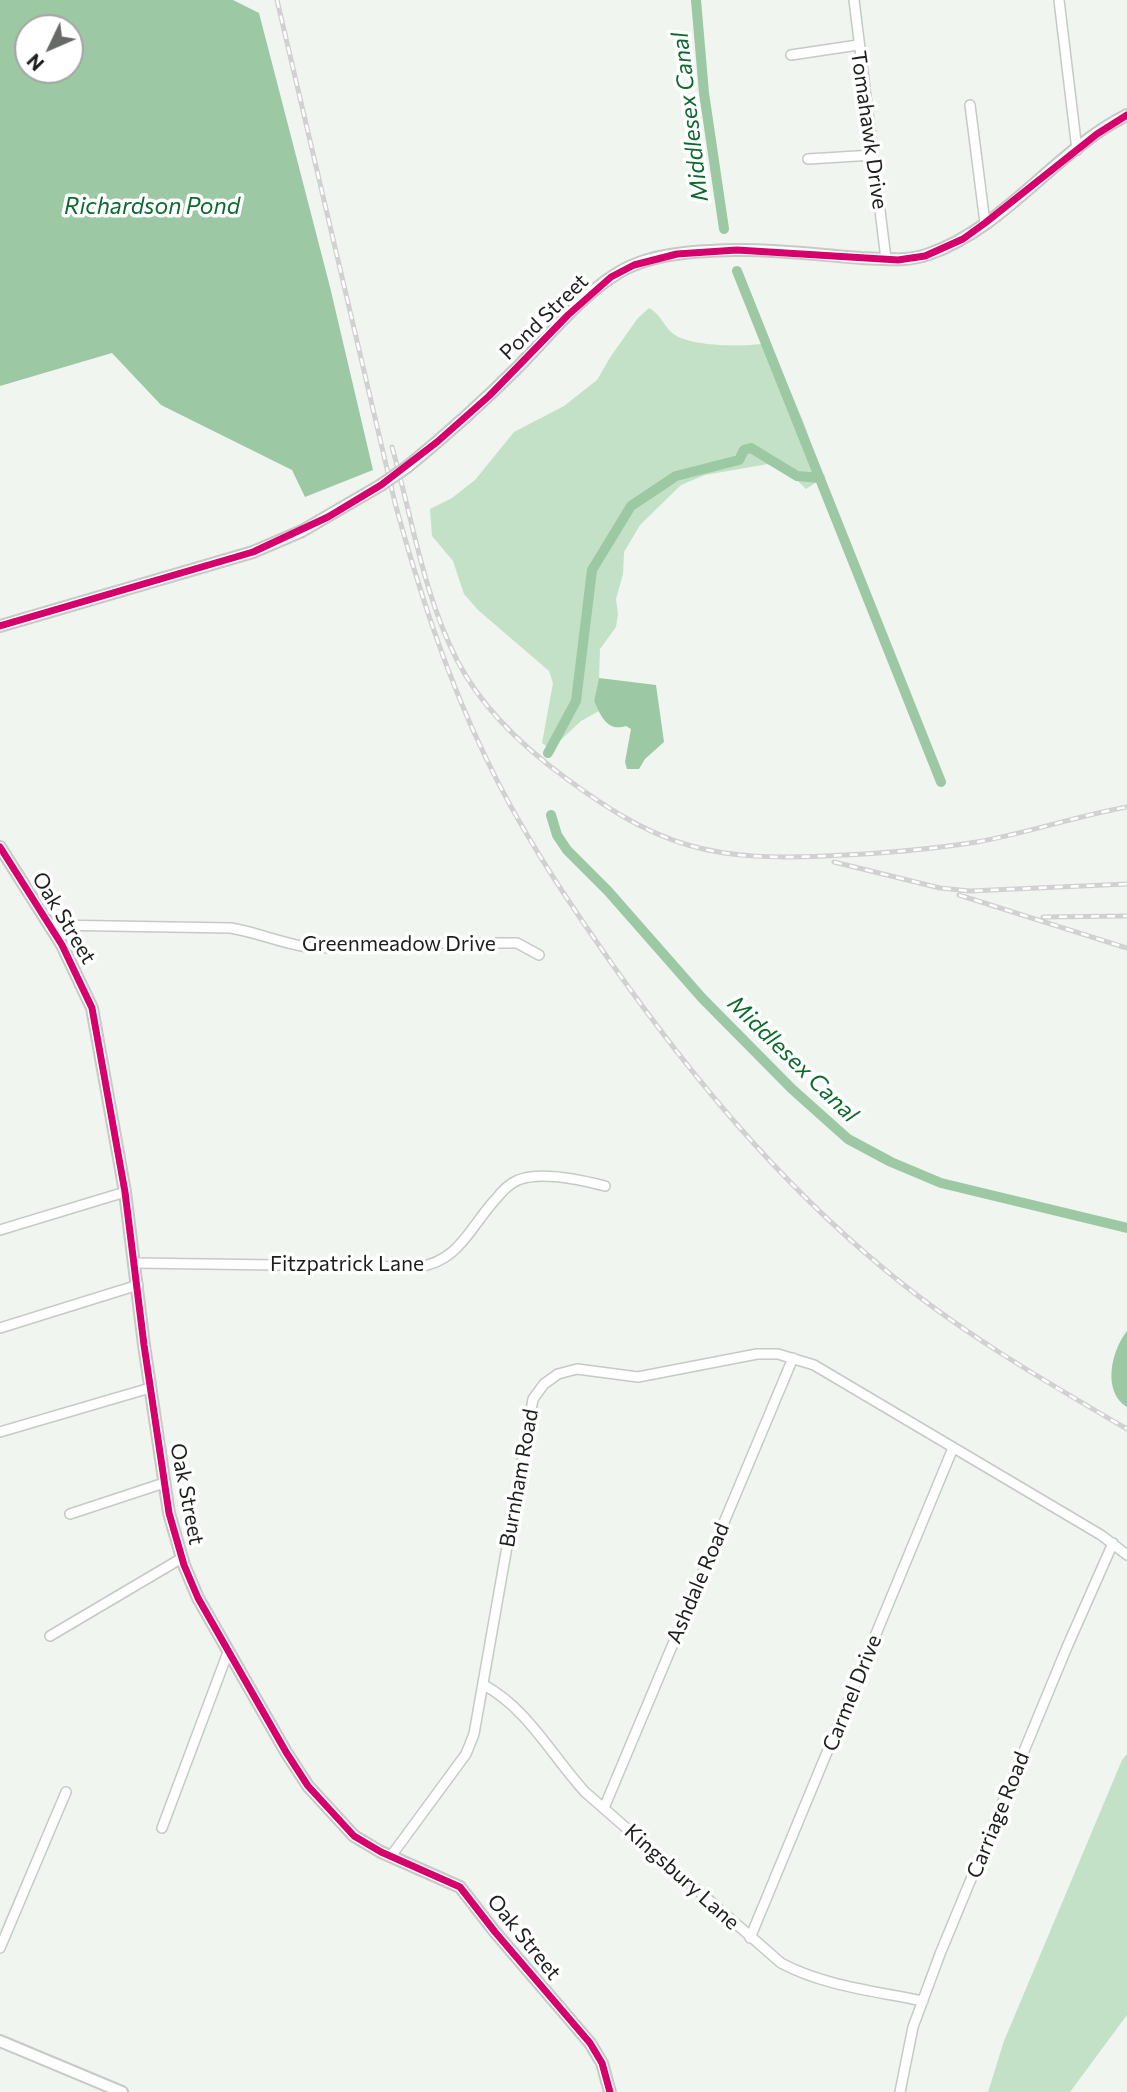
<!DOCTYPE html>
<html>
<head>
<meta charset="utf-8">
<style>
	body { margin:0 }
	#map { position:relative; width:1127px; height:2092px; overflow:hidden; background:#f0f5f0; font-family:Commissioner,sans-serif }
	canvas { display:block }
	.north { position:absolute; left:14px; top:14px; width:70px; height:70px; box-sizing:border-box; background:#fff; border:2px solid #a4a5a4; border-radius:50%; rotate:226deg; font-size:19px; font-weight:700; line-height:28px; text-align:center; color:#1c1f1c }
	.north::after { content:''; display:block; margin:auto; width:24px; height:32px; background:#666a66; clip-path:polygon(50% 0,100% 100%,50% 72%,0 100%) }
</style>
</head>
<body>
<div id="map">
<canvas width="1127" height="2092"></canvas>
<div class="north">N</div>
</div>
<script>
const g = document.querySelector('canvas').getContext('2d');
g.lineJoin = 'round';
function paint(path, color) {
  g.fillStyle = color;
  g.fill(path, 'evenodd');
}
function trace(path, color, width, dash) {
  g.strokeStyle = color;
  g.lineWidth = width;
  g.lineCap = dash ? 'butt' : 'round';
  g.setLineDash(dash || []);
  g.stroke(path);
}
function label(font, color, halo, rows, align = 'center') {
  g.font = font + ' Commissioner,sans-serif';
  g.lineWidth = 7;
  g.setLineDash([]);
  g.textBaseline = 'middle';
  g.strokeStyle = halo;
  g.fillStyle = color;
  for (const [text, x, y, turn = 0] of rows) {
    g.save();
    g.translate(x, y);
    g.rotate((+turn || 0) * Math.PI / 180);
    g.textAlign = isNaN(turn) ? turn : align;
    if (halo) g.strokeText(text, 0, 0);
    g.fillText(text, 0, 0);
    g.restore();
  }
}
const green = new Path2D(`
	M649 308C663 316 663 327 675 335 691 346 742 347 761 344L774 353 780 367 803 421 823 478 806 489 795 478 768 464 705 475 681 485 640 525 624 552 623 574 616 599 618 614 616 627 600 649 599 678 594 701 599 711 581 721 551 749 542 743 553 683 549 671 478 610 464 594 453 561 432 536 430 509 452 498 475 480 514 432 564 406 597 380 611 356 638 318Z
	M1127 1754V2015L1070 2092H988L1004 2041 1122 1760Z`);
const water = new Path2D(`
	M0 0H233L259 13 330 287 373 470 305 497 292 470 161 405 112 353 0 386ZM28 28H70V70H28Z
	M599 678 656 685 664 742 645 759 639 769H627L625 762 631 729 626 726C607 732 601 716 594 701Z
	M1127 1331V1407C1102 1392 1111 1351 1127 1331Z`);
const canal = new Path2D(`
	M696 0 704 93 724 229
	M737 271 941 782
	M548 753 576 701 592 570 631 506 676 476 739 460 744 450 751 448 797 476 820 478
	M551 815 557 835 567 850 608 891 702 998 792 1089 848 1139 891 1162 941 1183 1127 1228`);
const minor = new Path2D(`
	M854 0 886 259
	M1059 0 1077 150
	M791 55 858 45
	M970 105 985 223
	M808 159 873 155
	M50 925 231 928C261 933 287 946 316 948L433 943H517L539 955
	M0 1230 125 1192
	M135 1263 418 1267C459 1261 469 1229 494 1201 502 1192 507 1185 518 1180 541 1171 582 1180 605 1186
	M0 1328 138 1285
	M0 1432 150 1388
	M70 1514 164 1483
	M50 1636 182 1558
	M484 1685C528 1709 552 1756 585 1792L781 1963C824 1986 875 1991 923 2001
	M604 1808 793 1358
	M162 1828 228 1652
	M391 1856 466 1754 474 1734 533 1399 544 1384 558 1374 577 1369 638 1377 757 1354H778L814 1365 1101 1535 1127 1555
	M750 1938 953 1448
	M0 1948 66 1792
	M900 2092 913 2027 940 1954 1067 1647 1113 1543`);
const tertiary = new Path2D(`
	M407 467C445 436 482 403 517 368 550 335 592 281 636 264 666 252 702 251 735 250 776 249 820 255 861 258 884 259 907 262 929 254 1006 227 1055 151 1127 115
	M0 626 253 552 302 531 381 485
	M0 847 62 945 92 1008 125 1192 144 1345 169 1513 184 1565 198 1598 286 1752 308 1786 354 1836 381 1852 460 1887 495 1932 590 2043 602 2063 610 2092
	M0 2041 122 2092`);
const rail = new Path2D(`
	M277 0 395 503C419 590 446 675 485 756 520 830 565 897 612 964 691 1076 777 1180 883 1268 958 1331 1043 1380 1127 1429
	M392 447C412 517 423 594 457 660 482 709 523 747 567 779 604 806 643 832 688 845 732 858 778 858 824 856 876 854 926 850 977 842 1028 833 1077 816 1127 807
	M834 862 940 888 970 891 1127 884
	M959 895 1127 948
	M1043 917 1127 916`);
const tertiaryBridge = new Path2D(`
	M381 485 407 467`);
const cycleway = new Path2D(`
	M0 626 253 552 328 517 381 485 437 442 489 396 568 315 611 277 634 265 677 254 737 250 898 260 925 256 963 239 985 223 1097 134 1127 115
	M0 847 62 945 92 1008 125 1192 144 1345 169 1513 184 1565 198 1598 286 1752 308 1786 354 1836 381 1852 460 1887 495 1932 590 2043 602 2063 610 2092`);
const streetNames = [
	["Tomahawk Drive",869,130,82],
	["Pond Street",544,317,-44],
	["Oak Street",64,918,59],
	["Greenmeadow Drive",399,944],
	["Fitzpatrick Lane",347,1264],
	["Burnham Road",519,1478,-80],
	["Oak Street",187,1494,79],
	["Ashdale Road",698,1583,-67],
	["Carmel Drive",852,1693,-68],
	["Carriage Road",998,1815,-68],
	["Kingsbury Lane",682,1877,42],
	["Oak Street",524,1937,51]
];
const waterNames = [
	["Middlesex Canal",690,117,-97],
	["Richardson Pond",152,206],
	["Middlesex Canal",793,1059,44]
];
paint(green, '#c3e1c7');
paint(water, '#9cc8a3');
trace(canal, '#9cc8a3', 10);
trace(minor, '#c6cac6', 12);
trace(tertiary, '#c6cac6', 14);
trace(minor, '#fdfefd', 9);
trace(tertiary, '#fdfefd', 10);
trace(rail, '#d0d1d0', 5);
trace(rail, '#fff', 2.5, [8]);
trace(tertiaryBridge, '#c6cac6', 14, []);
trace(tertiaryBridge, '#fdfefd', 10);
trace(cycleway, '#d6006c', 7);
label('21px', '#1c1f1c', '#fff', streetNames);
label('italic 23px', '#0b6a2c', '#fff', waterNames);
</script>
</body>
</html>
